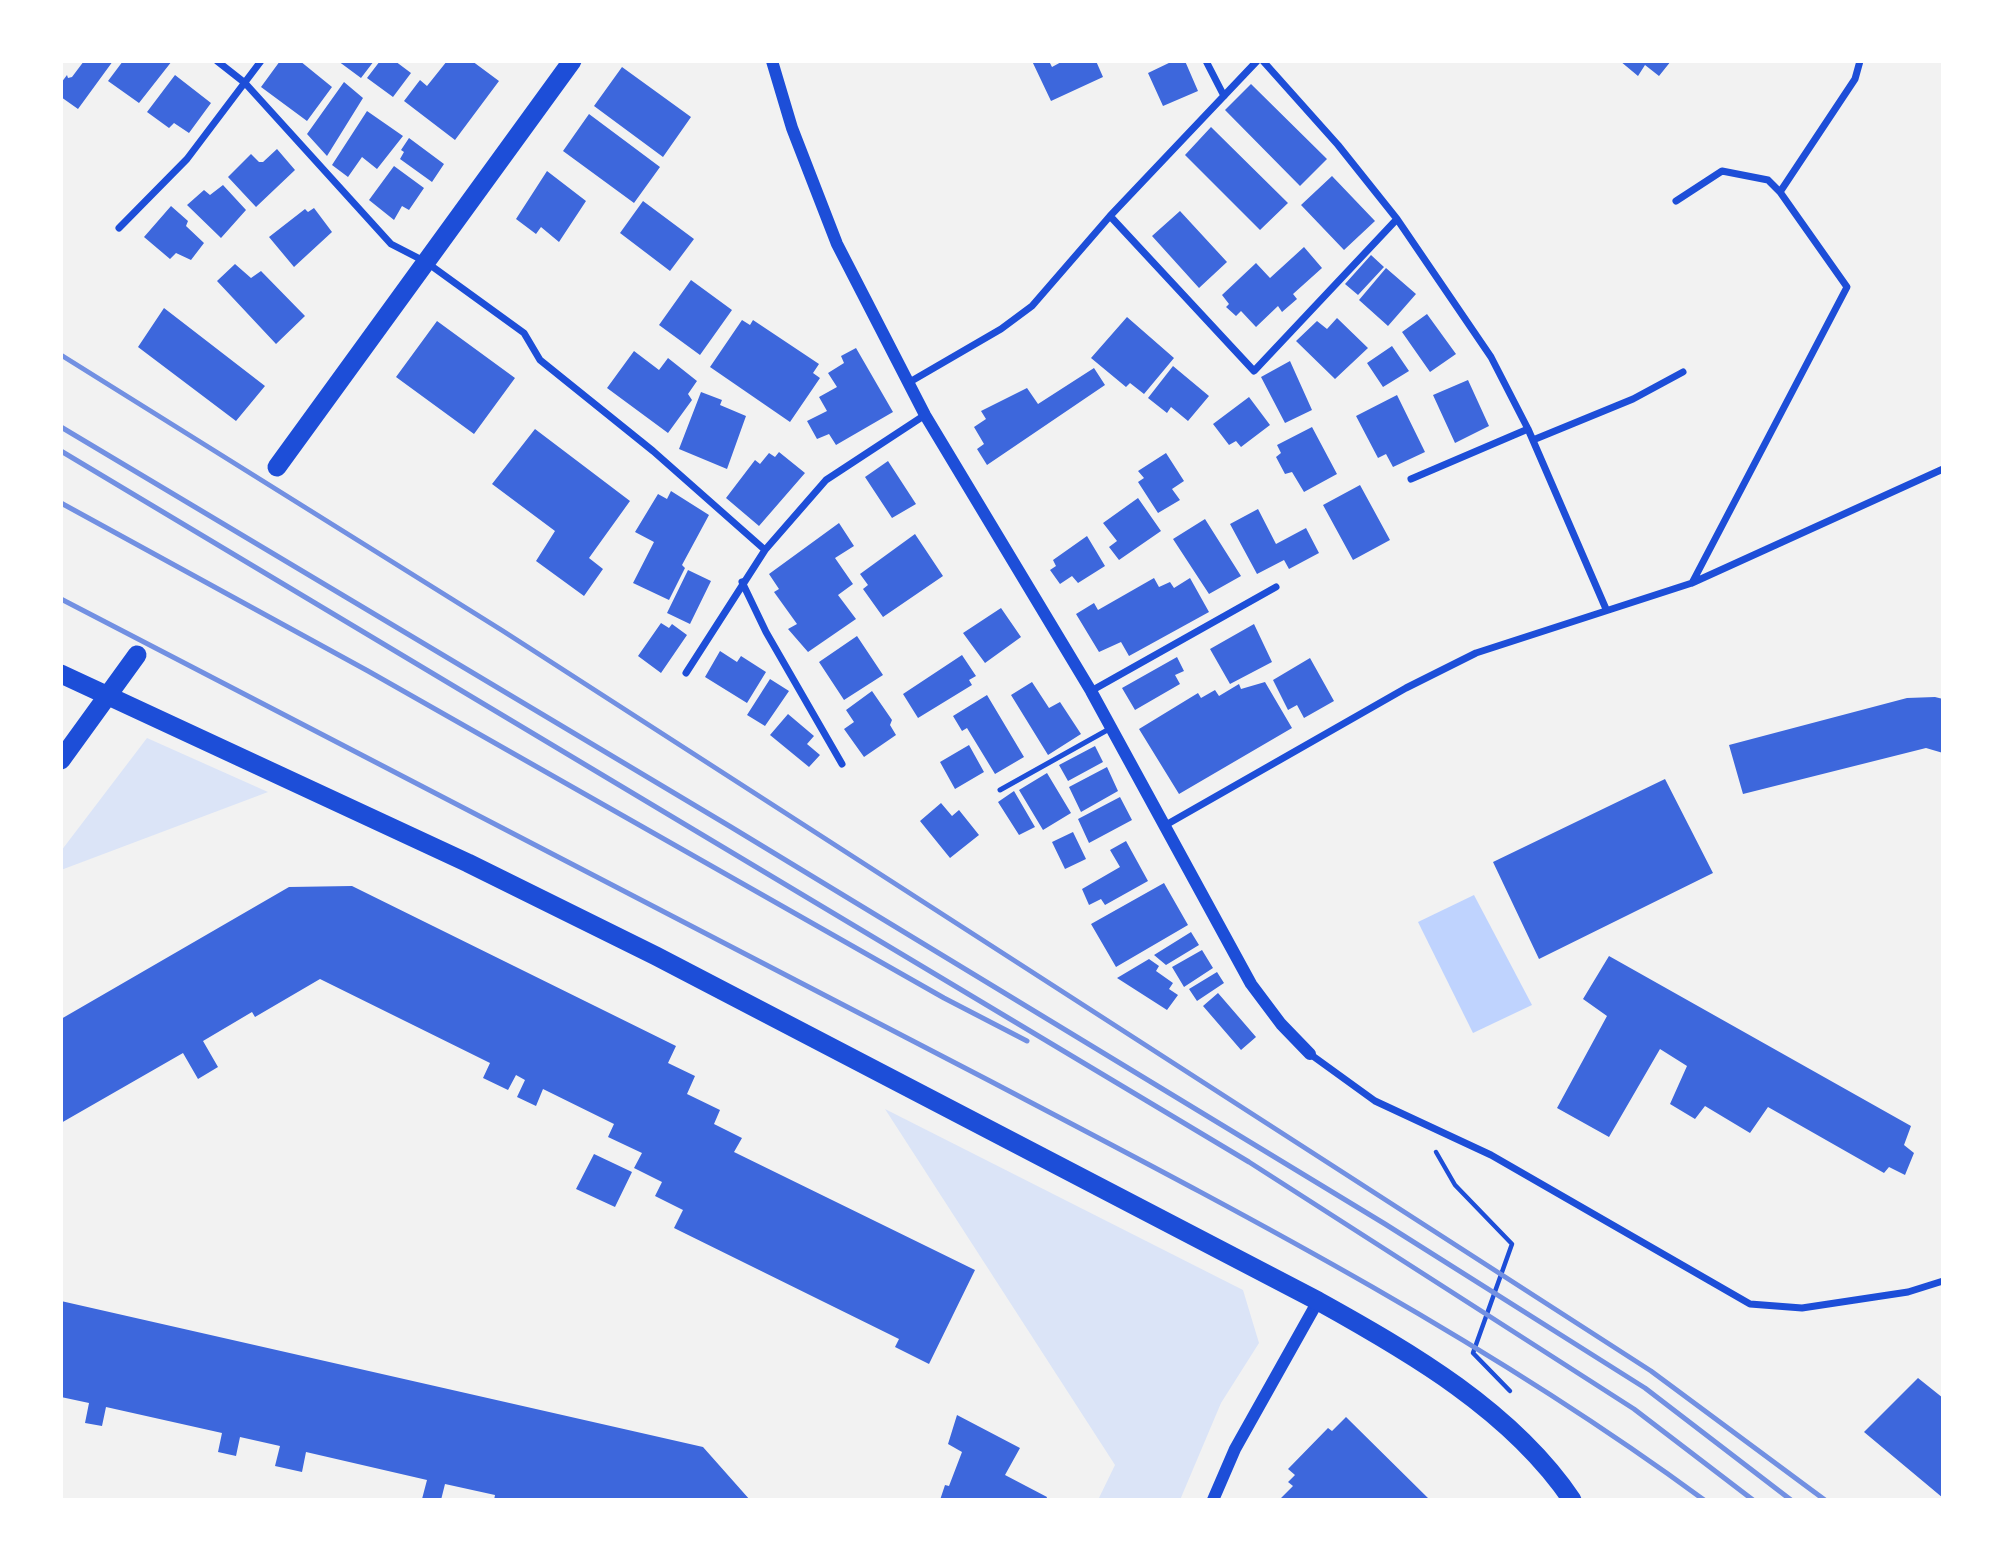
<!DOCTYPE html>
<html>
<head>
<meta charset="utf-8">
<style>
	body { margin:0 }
	#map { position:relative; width:2004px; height:1561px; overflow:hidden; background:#f2f2f2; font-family:Mulish,sans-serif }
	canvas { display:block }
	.frame { position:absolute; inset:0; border:63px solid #fff; pointer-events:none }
</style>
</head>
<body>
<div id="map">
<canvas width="2004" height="1561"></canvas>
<div class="frame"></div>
</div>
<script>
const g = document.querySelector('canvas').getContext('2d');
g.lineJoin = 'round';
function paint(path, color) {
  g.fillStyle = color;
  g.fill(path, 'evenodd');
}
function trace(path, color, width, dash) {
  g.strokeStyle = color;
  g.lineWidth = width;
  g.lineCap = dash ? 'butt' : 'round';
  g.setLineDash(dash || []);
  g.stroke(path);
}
const green = new Path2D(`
	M147 738 268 792 61 870V851Z
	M885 1109 1243 1290 1259 1343 1221 1403 1180 1500H1098L1115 1465Z`);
const water = new Path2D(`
	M1474 895 1532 1005 1473 1033 1418 922Z`);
const building = new Path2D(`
	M84 61H113L78 109 61 97V83L67 75 68 78 72 77Z
	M123 61H172L139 103 108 81Z
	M280 61H300L332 87 307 121 261 87Z
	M338 61H374L361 78Z
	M380 61H395L411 73 393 97 367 78Z
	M447 61H472L499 81 455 140 404 101 420 80 427 86Z
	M1032 61H1049L1052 67 1063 61H1096L1103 77 1051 101Z
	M1173 61H1185L1198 91 1163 106 1148 73Z
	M1620 61H1671L1659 76 1645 65 1638 76Z
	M622 67 691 117 663 157 594 106Z
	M175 75 211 103 189 133 174 123 169 128 147 112Z
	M344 82 363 98 327 156 307 134Z
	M1251 84 1327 159 1300 186 1225 110Z
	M367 111 403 136 377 169 362 157 348 177 332 165Z
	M589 114 660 167 634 203 563 151Z
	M1211 127 1288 203 1260 230 1185 155Z
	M409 138 444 164 432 182 400 159 404 152 401 150Z
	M277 149 295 170 256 207 228 177 251 154 259 162H263Z
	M394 166 424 188 409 210 402 206 394 220 369 200Z
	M547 171 586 201 559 242 541 227 536 234 516 219Z
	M1332 176 1375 221 1344 250 1301 205Z
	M223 185 246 210 221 238 187 205 204 190 210 195Z
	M643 201 694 239 670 271 620 233Z
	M171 206 188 221 186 226 204 243 191 260 176 253 170 259 144 237Z
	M314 208 332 232 294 267 269 237 305 209 308 212Z
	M1180 211 1227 262 1199 288 1152 236Z
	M1304 247 1322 268 1293 294 1297 299 1282 312 1278 306 1256 327 1241 311 1236 316 1226 307 1229 304 1222 295 1256 263 1270 278Z
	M1371 255 1384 267 1358 295 1345 284Z
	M235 264 251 278 261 271 305 316 276 344 217 281Z
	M1386 268 1416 294 1388 326 1359 300Z
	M691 280 732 310 700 355 659 325Z
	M164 308 265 386 236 421 138 347Z
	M1427 314 1456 354 1430 372 1402 332Z
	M1127 317 1174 358 1144 394 1130 383 1126 387 1091 358Z
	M1337 318 1368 348 1335 379 1296 341 1317 321 1327 329Z
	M742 320 750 325 753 320 819 364 813 373 820 378 790 422 710 367Z
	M437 321 515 378 474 434 396 377Z
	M1392 346 1409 371 1383 387 1367 363Z
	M856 348 893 412 836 445 829 434 817 439 807 421 827 411 819 397 837 387 828 373 844 363 841 356Z
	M634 351 659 370 668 358 697 381 688 394 692 400 668 433 607 388Z
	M1290 361 1312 410 1285 423 1261 377Z
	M1173 366 1209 396 1188 421 1171 407 1167 413 1148 398Z
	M1094 368 1105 385 987 465 977 449 984 444 974 427 986 419 981 411 1027 388 1038 404Z
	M1468 380 1489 426 1455 443 1433 395Z
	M701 392 722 400 720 405 746 416 727 469 679 449Z
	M1397 395 1425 452 1393 467 1386 454 1378 458 1356 416Z
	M1249 397 1270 425 1241 447 1236 441 1229 445 1213 424Z
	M1312 427 1337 474 1304 492 1292 472 1285 474 1276 457 1281 453 1277 445Z
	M535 429 630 501 589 558 603 569 584 596 536 561 555 531 492 484Z
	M779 452 805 473 759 526 726 498 755 460 760 464 769 453 775 457Z
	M1166 453 1184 481 1172 489 1180 500 1158 513 1138 482 1144 478 1138 471Z
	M888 461 916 504 892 518 865 477Z
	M1360 485 1390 540 1353 560 1323 505Z
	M671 491 709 515 682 565 685 568 669 600 633 583 654 542 635 532 658 494 667 499Z
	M1138 498 1161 531 1119 560 1109 547 1117 541 1103 523Z
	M1258 509 1276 544 1306 528 1319 553 1289 569 1284 560 1257 574 1230 524Z
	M1205 519 1241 576 1209 594 1173 539Z
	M839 523 854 546 835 558 853 584 838 595 856 619 808 652 788 629 797 624 774 592 779 589 769 574Z
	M915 534 943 576 883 617 863 589 868 585 860 574Z
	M1087 536 1105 566 1078 583 1072 576 1060 584 1050 570 1056 566 1053 560Z
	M688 570 711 581 690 624 667 613Z
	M1154 578 1159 587 1170 582 1174 588 1190 578 1209 612 1129 656 1121 642 1099 652 1076 614 1094 603 1098 610Z
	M1001 608 1021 637 985 663 963 633Z
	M661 623 669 628 672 624 687 635 661 673 638 656Z
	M1254 624 1272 662 1230 684 1210 649Z
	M857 636 883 675 844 700 819 662Z
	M720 651 737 662 741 656 766 672 747 703 705 677Z
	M962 655 976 676 969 680 972 685 918 718 903 694Z
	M1177 657 1184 671 1175 675 1180 684 1135 710 1122 688Z
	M1310 658 1334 701 1304 718 1297 705 1288 710 1273 680Z
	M770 679 789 691 765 726 747 715Z
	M1032 682 1049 708 1060 702 1081 734 1048 755 1011 695Z
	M1265 682 1292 728 1179 794 1139 729 1198 693 1201 698 1215 690 1219 696 1239 684 1241 689Z
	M872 691 892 720 890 725 896 735 864 757 844 729 854 722 846 710Z
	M987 695 1024 757 995 774 967 728 962 731 953 716Z
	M1935 697 1943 699V753L1926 748 1743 794 1729 745 1907 698Z
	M788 714 814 736 807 744 820 755 809 767 770 735Z
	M969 745 984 772 955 789 940 762Z
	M1095 746 1103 762 1068 781 1059 765Z
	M1107 767 1118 791 1081 812 1069 787Z
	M1047 773 1071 813 1043 830 1019 790Z
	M1665 779 1713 873 1539 959 1493 862Z
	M1014 791 1035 827 1019 835 998 802Z
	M1120 797 1132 820 1089 843 1078 819Z
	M941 803 952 816 959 810 979 835 950 858 920 821Z
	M1073 832 1086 859 1065 869 1052 842Z
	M1126 841 1148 881 1105 905 1101 899 1089 905 1082 889 1120 867 1110 850Z
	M1164 883 1188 925 1116 967 1091 924Z
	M352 886 676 1046 668 1063 695 1076 687 1094 720 1110 714 1124 742 1138 734 1152 975 1270 929 1364 895 1347 899 1339 674 1228 683 1210 655 1196 662 1182 634 1168 642 1153 608 1137 614 1124 543 1089 536 1106 517 1097 525 1080 516 1075 508 1090 483 1078 490 1063 320 979 255 1017 252 1012 203 1041 218 1067 198 1079 183 1053 61 1123V1019L289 887Z
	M1191 932 1199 945 1166 965 1154 955Z
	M1202 950 1213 968 1184 987 1172 967Z
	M1609 956 1911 1126 1904 1145 1914 1153 1905 1175 1889 1167 1884 1173 1768 1107 1750 1133 1705 1106 1695 1119 1670 1104 1687 1066 1660 1049 1609 1137 1557 1108 1607 1016 1583 999Z
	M1149 959 1159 966 1156 971 1173 983 1169 989 1178 995 1167 1010 1117 978Z
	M1217 972 1224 983 1197 1001 1189 989Z
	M1218 993 1256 1037 1241 1050 1203 1006Z
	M594 1154 632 1172 615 1207 576 1189Z
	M61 1301 703 1447 750 1500H494L495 1495 445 1484 441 1500H426L422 1499 427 1480 306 1452 302 1472 275 1466 280 1446 240 1437 236 1456 218 1452 222 1433 106 1407 102 1426 85 1423 89 1403 61 1397Z
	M1918 1378 1943 1398V1498L1864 1432Z
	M957 1415 1020 1448 1005 1475 1047 1497 1046 1500H940L945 1485 949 1486 962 1452 948 1444Z
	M1346 1417 1430 1500H1279L1293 1486 1288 1482 1295 1475 1288 1469 1328 1428 1332 1431Z`);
const path = new Path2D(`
	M1436 1152 1455 1185 1512 1244 1473 1353 1510 1391`);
const service = new Path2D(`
	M1000 790 1111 728`);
const minor = new Path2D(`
	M217 61 245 83 391 244 426 262 524 333 540 360 653 451 765 550
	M1206 61 1224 96
	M1263 61 1338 145 1397 219 1491 357 1528 429 1606 609
	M1676 201 1722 171 1768 180 1780 192
	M1110 216 1254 371 1397 219
	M119 228 187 159 261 61
	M908 383 1001 329 1032 306 1110 216 1257 61
	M1533 440 1633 399 1683 372
	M1411 479 1528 429
	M742 582 766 632 842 764
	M1692 583 1847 287 1780 192 1855 79 1860 61
	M686 673 765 550 826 480 925 415
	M1091 691 1276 587
	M1164 826 1406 688 1476 653 1692 583 1943 469
	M1310 1054 1375 1101 1491 1155 1750 1304 1802 1308 1908 1292 1943 1281`);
const tertiary = new Path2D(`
	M772 61 792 128 837 244 925 415 1091 691 1251 984 1281 1024 1310 1054
	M1213 1500 1235 1449 1318 1301`);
const trunk = new Path2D(`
	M277 467 572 61
	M61 674 468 863 656 956 1318 1301C1410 1352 1512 1411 1572 1500
	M61 760 137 655`);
const rail = new Path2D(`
	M61 355 503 631 1651 1371 1825 1500
	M61 427 731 827 1385 1224 1645 1388 1791 1500
	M61 451 1249 1162 1634 1409 1753 1500
	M61 503 368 671 944 998 1027 1041
	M61 599C370 760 681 918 990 1081 1234 1209 1481 1336 1704 1500`);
paint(green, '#dbe4f7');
paint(water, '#bfd3fe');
paint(building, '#3d67dc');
trace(path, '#1d4ed8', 4.5);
trace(service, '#1d4ed8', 5);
trace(minor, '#1d4ed8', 7);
trace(tertiary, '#1d4ed8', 12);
trace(trunk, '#1d4ed8', 19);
trace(rail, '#7290e2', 5);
</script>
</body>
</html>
